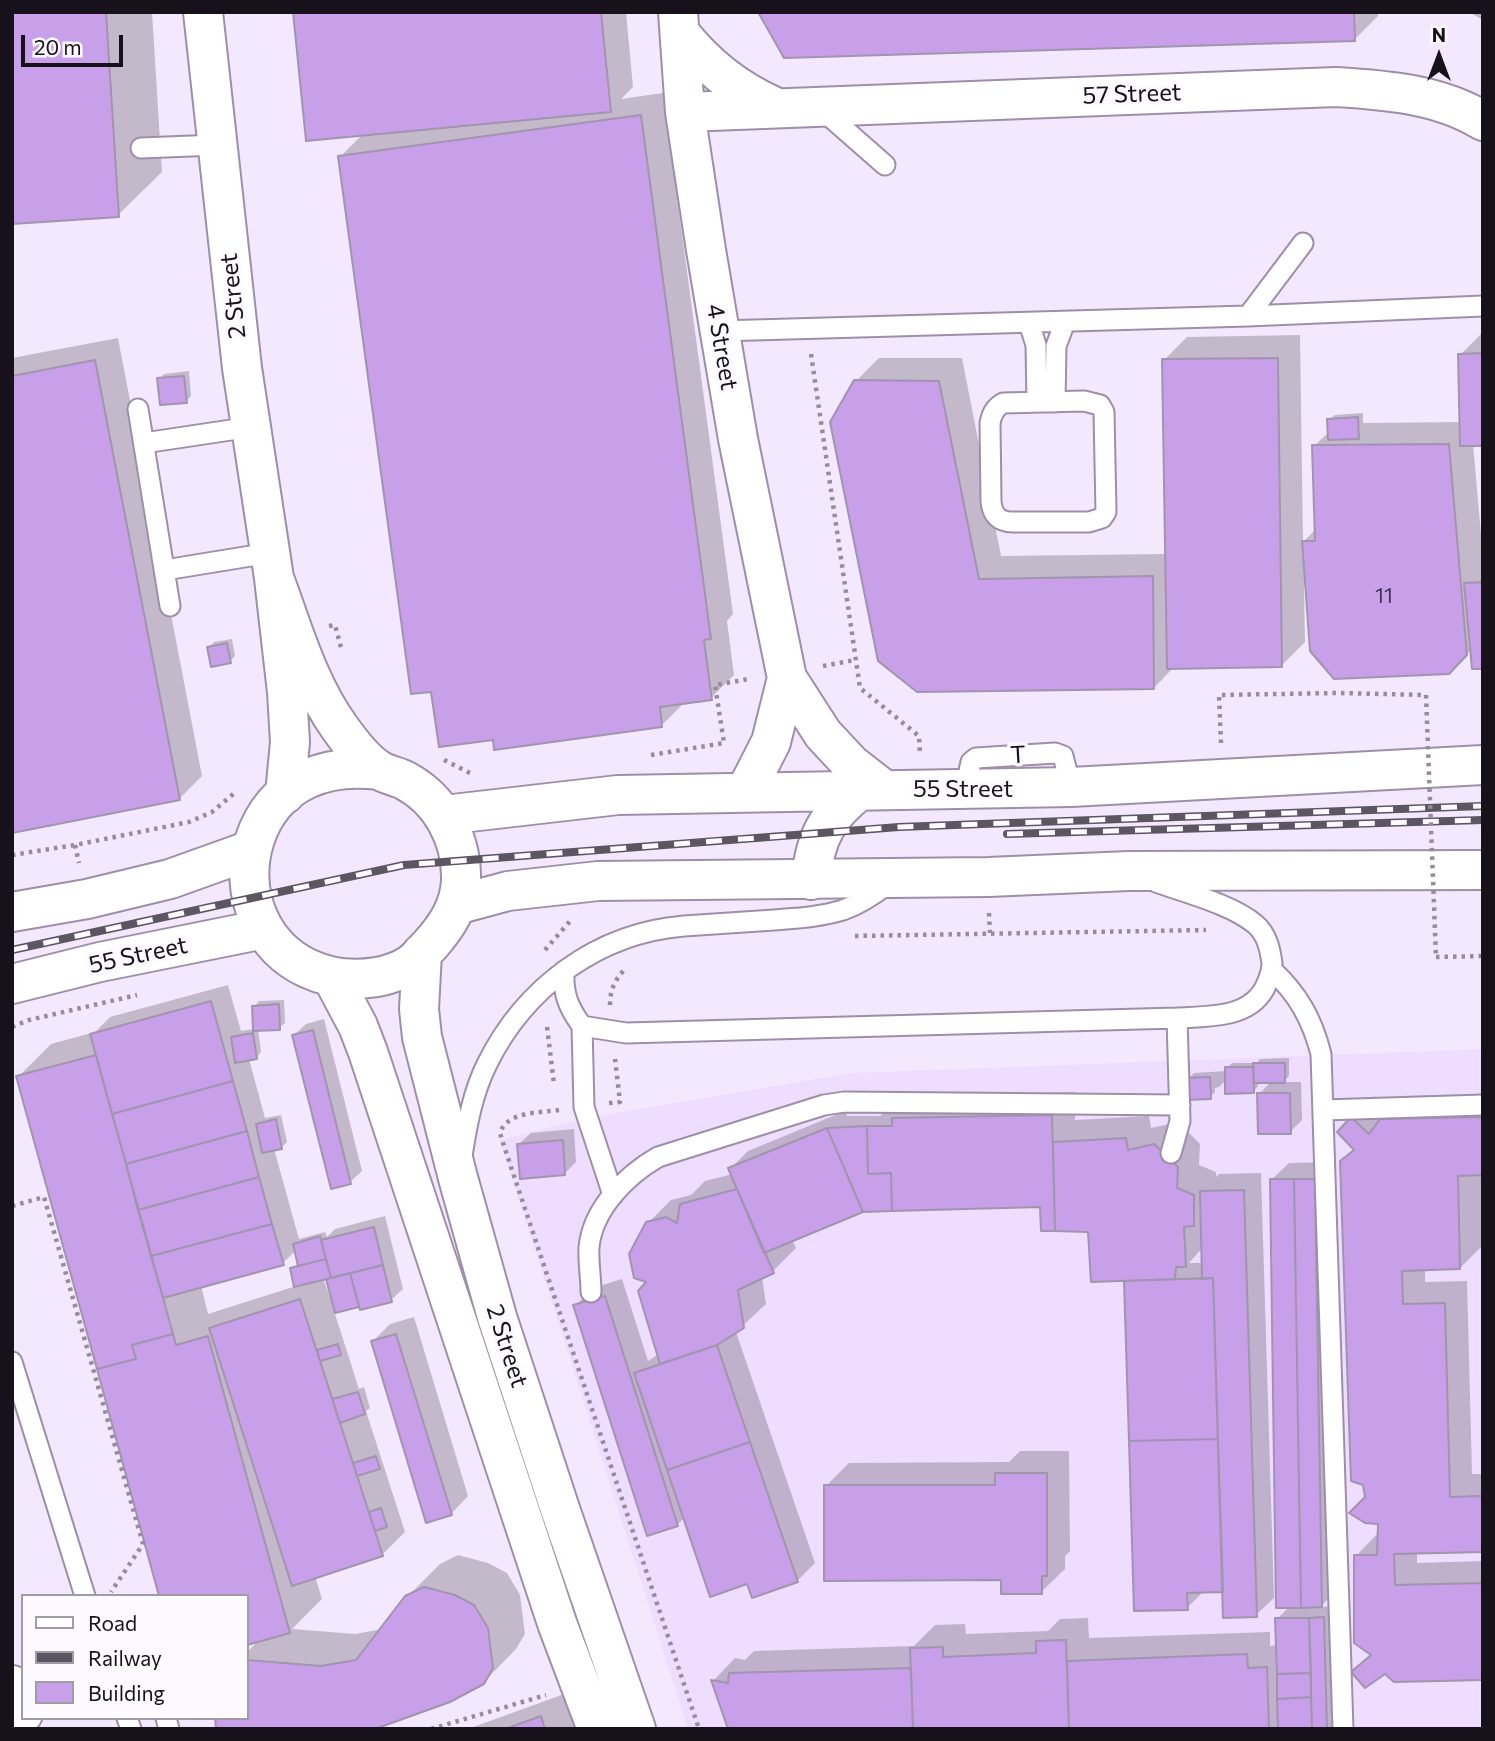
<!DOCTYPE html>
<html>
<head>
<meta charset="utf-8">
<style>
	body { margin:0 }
	#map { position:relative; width:1495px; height:1741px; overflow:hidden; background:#f4e8fe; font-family:Commissioner,sans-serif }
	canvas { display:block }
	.frame { position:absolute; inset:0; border:14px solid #16111a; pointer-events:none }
	.legend { position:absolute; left:21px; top:1594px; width:228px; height:126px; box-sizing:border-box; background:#fcf9ff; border:2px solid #a09ca3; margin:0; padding:9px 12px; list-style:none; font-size:21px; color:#16111a }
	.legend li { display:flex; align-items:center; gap:14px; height:35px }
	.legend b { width:35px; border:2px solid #a09ca3 }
	.north { position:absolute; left:1404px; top:21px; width:70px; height:70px; -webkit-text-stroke:5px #fcf9ff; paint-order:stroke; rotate:0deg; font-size:19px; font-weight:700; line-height:28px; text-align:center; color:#16111a }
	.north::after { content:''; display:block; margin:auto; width:24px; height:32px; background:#16111a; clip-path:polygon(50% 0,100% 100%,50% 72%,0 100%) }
	.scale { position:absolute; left:21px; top:35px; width:102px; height:32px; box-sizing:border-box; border:4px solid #16111a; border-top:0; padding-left:9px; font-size:21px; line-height:24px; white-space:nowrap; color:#16111a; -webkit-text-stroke:5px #fcf9ff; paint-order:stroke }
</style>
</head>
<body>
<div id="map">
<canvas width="1495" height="1741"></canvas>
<div class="frame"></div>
<ul class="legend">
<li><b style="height:9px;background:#fff"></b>Road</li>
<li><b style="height:9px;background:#5c5562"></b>Railway</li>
<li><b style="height:19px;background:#c89fe9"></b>Building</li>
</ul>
<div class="north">N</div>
<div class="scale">20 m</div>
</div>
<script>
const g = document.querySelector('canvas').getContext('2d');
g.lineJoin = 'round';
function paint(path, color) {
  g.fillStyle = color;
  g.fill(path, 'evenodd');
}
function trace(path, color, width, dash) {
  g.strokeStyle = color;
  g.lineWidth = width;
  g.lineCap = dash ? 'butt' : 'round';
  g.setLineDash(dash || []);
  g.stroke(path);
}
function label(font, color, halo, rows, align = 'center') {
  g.font = font + ' Commissioner,sans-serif';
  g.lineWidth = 7;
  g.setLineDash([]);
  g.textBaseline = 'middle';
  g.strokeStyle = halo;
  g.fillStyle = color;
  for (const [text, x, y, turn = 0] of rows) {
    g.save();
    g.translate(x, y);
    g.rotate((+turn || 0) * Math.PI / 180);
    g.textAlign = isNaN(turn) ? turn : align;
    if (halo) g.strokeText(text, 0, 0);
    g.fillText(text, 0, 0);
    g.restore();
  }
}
const built = new Path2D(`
	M1483 1049V1729H688L500 1140 587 1118 851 1073Z`);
const shadow = new Path2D(`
	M12 12H152L162 172 118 215Z
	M294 12H626L633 87 621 99 663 93 733 614 727 621 734 675 711 698 685 702 662 725 340 157 363 134Z
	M760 12H1378V16L1355 39Z
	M1469 12H1483V20Z
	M1483 332V444H1473L1483 557V667L1472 649 1449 673 1307 585H1304L1305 642 1282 665 1174 667 1154 688 918 690 856 381 879 358H962L1001 556 1167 554 1164 360 1187 337 1300 335 1303 542 1316 529 1314 446 1330 431 1329 420 1335 415 1363 413V423L1462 422 1460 355Z
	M118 338 202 776 179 799 12 831V358Z
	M189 371 191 396 186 401 159 379 164 374Z
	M232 639 235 656 230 661 209 648 214 642Z
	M228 985 241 1031 254 1029V1007L259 1001 284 1000 285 1023 279 1028 258 1029 261 1052 256 1058 249 1059 265 1118 281 1115 287 1142 281 1148 274 1149 299 1239 325 1232 327 1237 335 1229 385 1216 403 1289 391 1300 360 1303 334 1311 359 1389 364 1387 370 1408 366 1411 405 1532 382 1555 315 1576 322 1599 292 1629 355 1634 382 1629 406 1598 440 1564 458 1555 488 1563 507 1573 520 1595 525 1634 516 1649 483 1683 370 1729 247 1718V1652L259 1640 247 1643V1596L18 1077 51 1044 95 1032 110 1017ZM296 1250 299 1263 292 1269 296 1286 208 1314 201 1286 283 1263ZM328 1277 333 1300H331L323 1278Z
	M324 1019 362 1171 350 1182 294 1035 306 1024Z
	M1289 1058V1076L1283 1082H1301L1302 1120 1290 1132 1259 1094 1272 1081 1258 1082V1086L1253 1092 1227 1079 1219 1087 1215 1088V1092L1210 1097 1188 1079 1194 1073 1227 1071V1068L1232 1063H1257L1260 1059Z
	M1075 1092V1120L1149 1116 1151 1128 1178 1122 1200 1144 1199 1165 1216 1172V1177L1219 1174 1261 1173 1274 1598 1256 1615 1225 1590 1204 1591 1187 1608 1136 1609 1126 1279 1090 1231 1042 1229 1041 1205 863 1210 792 1239 796 1248 773 1271 762 1277 766 1304 736 1332 815 1563 797 1581 748 1582 685 1517 677 1525 575 1306 593 1288 622 1279 648 1361 659 1354 649 1281 648 1223 671 1200 691 1195 705 1181 733 1174 730 1169 748 1151 845 1111 847 1116H880L892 1104 917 1096ZM1203 1247V1263H1189L1197 1254Z
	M1483 1095V1173H1481L1483 1245 1460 1268 1425 1269V1282L1467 1281 1472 1474H1483V1550L1417 1552V1563L1483 1561V1678L1354 1672 1372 1654 1356 1556 1379 1532 1380 1523 1366 1497 1342 1162 1355 1148 1340 1132 1375 1096 1391 1110 1405 1096Z
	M574 1129 576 1162 565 1173 519 1144 531 1133Z
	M1332 1162 1339 1588 1320 1607 1335 1606 1338 1729H730L713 1681 735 1658 745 1660 754 1651 914 1646 935 1625 965 1624 966 1634 1048 1631 1060 1619 1088 1618 1089 1638 1270 1632V1646L1278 1645 1277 1619 1290 1606 1271 1180 1289 1163Z
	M414 1317 468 1496 451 1514 372 1342 390 1324Z
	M1020 1451H1069L1070 1551 1065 1556V1569L1041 1592 1002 1578 826 1486 849 1463 1009 1462Z
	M564 1694 576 1729H468Z`);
const building = new Path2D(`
	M12 12H106L119 217 12 224Z
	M293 12H601L611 112 306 141Z
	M758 12H1354L1355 41 784 58Z
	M641 115 711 639 704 640 712 700 660 707 662 727 494 750 493 740 439 747 431 692 411 694 338 156Z
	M1483 353V446H1460L1458 354Z
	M1278 358 1282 667 1167 669 1162 359Z
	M95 360 180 800 12 833V376Z
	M184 376 187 403 160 405 157 378Z
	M854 380 939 381 979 579 1153 576 1154 689 917 692 878 661 830 422Z
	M1358 417 1359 439 1328 440 1327 419Z
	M1449 444 1467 655 1449 674 1334 679 1310 651 1302 541H1315L1312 445Z
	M1483 582V669H1472L1464 583Z
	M227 643 231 663 211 667 207 647Z
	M211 1001 233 1081 112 1114 90 1034Z
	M279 1004 280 1030 253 1031 252 1006Z
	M313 1030 351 1184 331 1189 292 1035Z
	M253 1033 257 1059 235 1063 231 1037Z
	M96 1055 173 1334 132 1345 136 1359 97 1369 16 1076Z
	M1253 1063H1285V1083H1254Z
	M1225 1067H1253L1254 1093 1225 1094Z
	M1210 1077 1211 1099 1187 1100 1186 1078Z
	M233 1081 247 1131 126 1164 112 1114Z
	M1257 1093H1290L1291 1134H1258Z
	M1052 1115 1055 1231H1041L1040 1207 892 1211 891 1173 868 1174 867 1126H892V1118Z
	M1351 1117 1369 1134 1380 1119 1483 1117V1175L1458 1176 1460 1269 1402 1271 1403 1304 1445 1303 1450 1497 1483 1496V1552L1394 1554 1395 1585 1483 1583V1680L1394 1682 1385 1674 1365 1688 1351 1672 1371 1655 1354 1643V1555H1377L1378 1524 1365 1523 1349 1513 1365 1497 1363 1485 1351 1481 1340 1161 1354 1150 1337 1132Z
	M276 1119 282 1149 262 1153 256 1124Z
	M867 1126 868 1174 891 1173 892 1211 863 1212 827 1128Z
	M827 1128 863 1212 764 1253 728 1168Z
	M247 1131 259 1177 138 1210 126 1164Z
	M1126 1138 1128 1150 1154 1144 1178 1167 1177 1188 1194 1195V1226L1184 1227 1186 1267H1176L1175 1279 1091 1282 1088 1232 1055 1231 1053 1142Z
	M563 1140 565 1175 520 1179 517 1144Z
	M259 1177 272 1224 151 1256 138 1210Z
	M1270 1179H1294L1301 1608H1276Z
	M1294 1179H1315L1322 1607 1301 1608Z
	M737 1189 774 1273 738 1290 744 1328 717 1345 660 1364 638 1291 646 1282 634 1278 629 1254 646 1222 666 1217 677 1223 680 1204Z
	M1244 1190 1257 1617 1223 1618 1213 1278 1202 1279 1200 1191Z
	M272 1224 284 1265 163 1298 151 1256Z
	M374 1227 383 1265 331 1278 321 1240Z
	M320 1236 326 1259 298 1266 293 1244Z
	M326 1259 331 1278 294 1287 290 1268Z
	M383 1265 392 1302 360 1310 350 1273Z
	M350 1273 359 1307 335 1313 326 1279Z
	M1213 1278 1218 1439 1129 1441 1124 1281Z
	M605 1296 678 1526 647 1536 573 1305Z
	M300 1299 383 1556 292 1586 209 1328Z
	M173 1334 176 1345 208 1336 290 1633 247 1645V1596H159L97 1369 136 1359 132 1345Z
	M396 1334 452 1515 426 1523 371 1341Z
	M338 1344 341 1355 320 1361 317 1350Z
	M717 1345 750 1442 667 1470 634 1373Z
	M358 1392 365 1414 340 1423 332 1399Z
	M1218 1439 1223 1592 1187 1593 1188 1610 1134 1611 1129 1441Z
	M750 1442 798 1582 752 1598 747 1584 710 1597 667 1470Z
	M376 1456 380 1469 357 1476 353 1463Z
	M995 1473H1047V1576H1042V1594H1001V1580L824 1581V1485H995Z
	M381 1508 387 1527 375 1531 369 1512Z
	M424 1587 455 1595 474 1605 488 1628 493 1668 484 1684 450 1702 375 1729H216L215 1718H247V1660L321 1666 356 1660 405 1596Z
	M1324 1617 1327 1729H1312L1309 1618Z
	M1275 1618H1309L1311 1673 1277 1674Z
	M1066 1640 1069 1729H913L910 1648 943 1647V1657L1036 1653V1641Z
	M1247 1654 1248 1668 1267 1667 1269 1729H1069L1067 1661Z
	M911 1668 913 1729H728L711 1680 728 1683 729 1673Z
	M1311 1673V1697L1277 1699V1674Z
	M1311 1697 1312 1729H1278L1277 1699Z
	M541 1716 545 1729H505Z`);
const path = new Path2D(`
	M811 354 860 688 919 736 920 754
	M329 626 335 625 342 651
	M823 666 855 660
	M1221 743 1219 695 1337 693 1426 695
	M651 755 724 743 715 685 749 679
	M444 760 474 775
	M75 845 79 863
	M12 855 75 845 189 822 212 812 237 791
	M989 913 990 933
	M855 936 1206 930
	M545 950 571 920
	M1436 957 1483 956
	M610 1005C610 989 615 980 625 969
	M12 1027 29 1020 137 995
	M547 1027 554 1084
	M609 1103 620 1102 615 1059
	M559 1110C540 1113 507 1111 500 1133L502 1140 699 1729
	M12 1206 44 1197 143 1544 111 1592
	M431 1729 546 1695`);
const service = new Path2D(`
	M820 108 885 165
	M141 148 216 145
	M1248 316 1303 243
	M1029 323 1036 345 1037 402
	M719 331 1248 316 1483 306
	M1084 401 1100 405 1104 412 1106 512 1102 518 1089 522H1013C999 522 992 515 991 501L990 423C992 413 995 408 1003 403Z
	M1055 402 1056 346 1065 322
	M138 409 170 606
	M144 443 251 427
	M165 570 269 553
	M965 790 971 762 976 758 1055 753 1063 756 1071 787
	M1272 970C1298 994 1312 1019 1321 1054L1343 1729
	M564 971C563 994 568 1007 582 1026L626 1033 1177 1018C1209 1016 1253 1019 1267 983 1270 976 1272 971 1272 963 1270 949 1267 934 1255 924 1231 904 1186 893 1156 882
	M582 1026 584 1107 613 1195
	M1323 1110 1483 1105
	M1171 1153 1180 1121 1177 1018
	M462 1156C467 1124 473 1092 487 1064 525 987 598 933 684 926 714 924 744 922 774 920 798 918 820 917 843 910 860 904 875 894 889 883
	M591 1292C591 1277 588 1261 589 1247 593 1208 627 1175 658 1157L824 1105 844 1102 1180 1105
	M12 1362 85 1596
	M127 1718 131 1729
	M166 1718 169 1729`);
const minor = new Path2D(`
	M678 12 685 112 706 250 738 439 787 678 823 734 851 764 883 789
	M680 33C706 66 735 89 773 106
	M685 112 1336 87C1385 90 1440 94 1483 121
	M746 791 771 742 787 678`);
const tertiary = new Path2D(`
	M203 12 242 368 274 578 287 692 290 742 285 794
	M274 578C293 629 308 684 340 728 350 742 364 761 379 770 387 775 396 776 404 780 441 799 462 839 461 880 460 906 447 926 430 945 424 951 418 959 411 964 402 970 388 975 377 977 328 985 280 965 259 919 236 869 255 803 307 779 330 768 354 767 379 770
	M444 815 618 795 1071 787 1483 765
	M811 880C815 837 827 816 860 790
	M456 905 508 891 598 881 988 877 1129 871 1483 870
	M12 912 87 899 170 879 251 850
	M422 953 419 1009 422 1037 458 1178 497 1317 560 1509 636 1729
	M332 977 358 1026 368 1052 557 1623 597 1729
	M12 984 100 962 264 929`);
const primary = new Path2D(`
	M12 1685 23 1714`);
const rail = new Path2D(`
	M1007 834 1483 820
	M12 950 404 865 899 827 1483 806`);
const pathBridge = new Path2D(`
	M1426 695 1436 957`);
const numberNames = [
	["11",1384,596]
];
const streetNames = [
	["57 Street",1132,94,-2],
	["2 Street",233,296,-96],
	["4 Street",722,347,80],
	["T",1018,755,-3],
	["55 Street",963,789],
	["55 Street",138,955,-12],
	["2 Street",507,1346,72]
];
paint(built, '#efddff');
paint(shadow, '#0003');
paint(building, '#c89fe9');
trace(building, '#a194ad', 2);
trace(service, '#9d8fa8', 23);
trace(minor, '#9d8fa8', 42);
trace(tertiary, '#9d8fa8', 42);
trace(primary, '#9d8fa8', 42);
trace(path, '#958c9c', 4.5, [3.5, 5]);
trace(service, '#fff', 19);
trace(minor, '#fff', 38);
trace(tertiary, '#fff', 38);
trace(primary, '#fff', 38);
trace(rail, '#5c5562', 8);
trace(rail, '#fcf9ff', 5, [16]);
trace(pathBridge, '#958c9c', 4.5, [3.5, 5]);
label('21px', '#42344e', null, numberNames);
label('24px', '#16111a', '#fcf9ff', streetNames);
</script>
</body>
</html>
